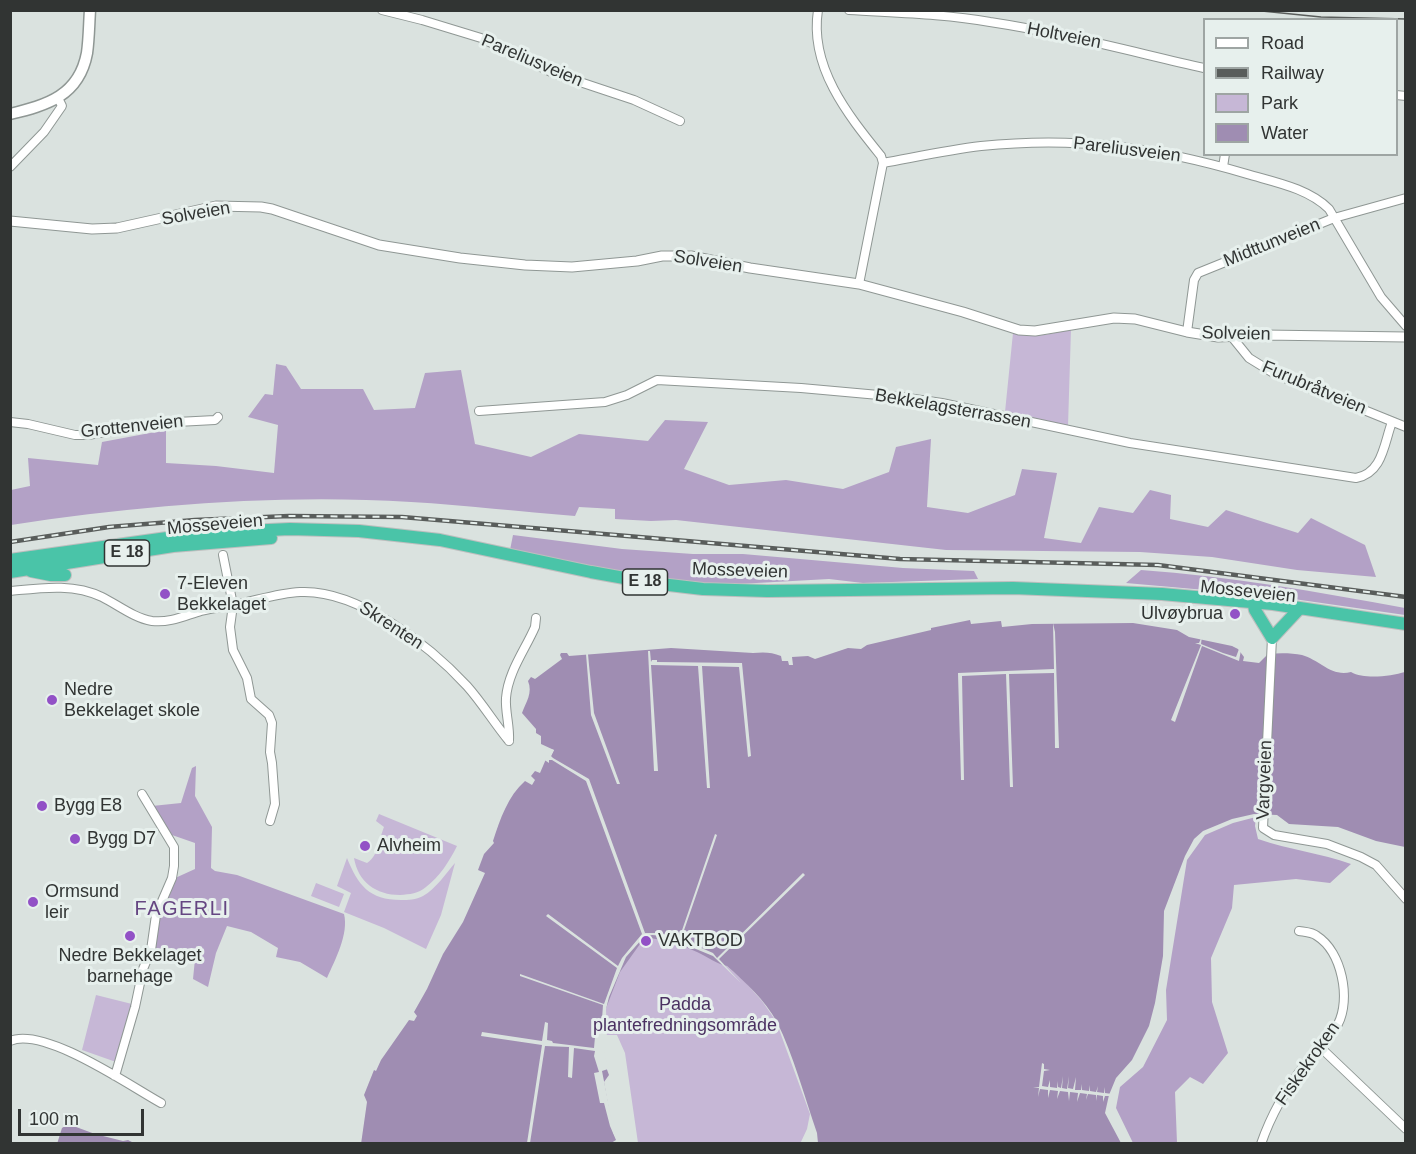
<!DOCTYPE html>
<html>
<head>
<meta charset="utf-8">
<style>
	body { margin:0 }
	#map { position:relative; width:1416px; height:1154px; overflow:hidden; background:#dae2df; font-family:Helvetica,sans-serif }
	canvas { display:block }
	.frame { position:absolute; inset:0; border:12px solid #313433; pointer-events:none }
	.legend { position:absolute; left:1203px; top:18px; width:195px; height:138px; box-sizing:border-box; background:#e7f0ed; border:2px solid #9ea5a3; margin:0; padding:8px 10px; list-style:none; font-size:18px; color:#313433 }
	.legend li { display:flex; align-items:center; gap:12px; height:30px }
	.legend b { width:30px; border:2px solid #9ea5a3 }
	.scale { position:absolute; left:18px; top:1109px; width:126px; height:27px; box-sizing:border-box; border:3px solid #313433; border-top:0; padding-left:8px; font-size:18px; line-height:21px; white-space:nowrap; color:#313433; -webkit-text-stroke:4px #e7f0ed; paint-order:stroke }
</style>
</head>
<body>
<div id="map">
<canvas width="1416" height="1154"></canvas>
<div class="frame"></div>
<ul class="legend">
<li><b style="height:8px;background:#fff"></b>Road</li>
<li><b style="height:8px;background:#595d5b"></b>Railway</li>
<li><b style="height:16px;background:#c6b7d6"></b>Park</li>
<li><b style="height:16px;background:#9f8db2"></b>Water</li>
</ul>
<div class="scale">100 m</div>
</div>
<script>
const g = document.querySelector('canvas').getContext('2d');
g.lineJoin = 'round';
function paint(path, color) {
  g.fillStyle = color;
  g.fill(path, 'evenodd');
}
function trace(path, color, width, dash) {
  g.strokeStyle = color;
  g.lineWidth = width;
  g.lineCap = dash ? 'butt' : 'round';
  g.setLineDash(dash || []);
  g.stroke(path);
}
function label(font, color, halo, rows, align = 'center') {
  g.font = font + ' Helvetica,sans-serif';
  g.lineWidth = 6;
  g.setLineDash([]);
  g.textBaseline = 'middle';
  g.strokeStyle = halo;
  g.fillStyle = color;
  for (const [text, x, y, turn = 0] of rows) {
    g.save();
    g.translate(x, y);
    g.rotate((+turn || 0) * Math.PI / 180);
    g.textAlign = isNaN(turn) ? turn : align;
    if (halo) g.strokeText(text, 0, 0);
    g.fillText(text, 0, 0);
    g.restore();
  }
}
const green = new Path2D(`
	M1071 329 1068 426 1005 412 1013 333C1033 339 1051 334 1071 329Z
	M379 814 457 846C449 862 440 876 426 887 418 894 410 894 400 895 376 895 358 882 354 858L367 863C379 855 379 839 384 827L376 821Z
	M347 858C358 885 369 900 401 900 408 900 416 900 423 896 436 889 446 873 455 863L441 915 426 949 384 928 344 912 351 893 337 886Z
	M316 883 344 894 339 907 311 896Z
	M645 936 686 942 727 966 746 983 762 1001 776 1021 810 1114 807 1129 800 1144 638 1143 625 1053 617 1035H606C605 1027 604 1019 605 1011 610 987 626 952 645 936Z
	M96 995 132 1004 116 1062 82 1050Z`);
const forest = new Path2D(`
	M276 364 286 366 301 389H363L374 410 415 408 425 373 461 370 475 444 531 457 579 434 648 441 665 420 708 422 684 469 729 485 786 480 843 489 889 472 896 447 931 439 927 507 968 513 1015 495 1022 469 1057 473 1044 538 1081 543 1099 507 1133 513 1150 490 1171 495 1170 519 1208 527 1226 510 1298 533 1311 518 1365 545 1376 577 1297 570 1212 557 1140 552 946 550 676 520 651 521 615 519V509L579 507 575 516C521 512 466 505 411 502 278 494 143 505 11 525V490L30 486 28 458 98 465 102 442 166 430V463L216 466 274 473 278 425 248 417 265 394 273 395Z
	M513 535 622 549 693 554H743L903 568 974 571 978 579 863 583 829 579 720 585 659 580 510 550Z
	M1141 570C1229 576 1318 592 1405 608V615L1273 596 1126 583Z
	M196 766 195 796 212 827 211 868 215 871 237 875 344 914C349 934 335 960 327 978L300 962 276 957 278 948 251 932 227 926 216 953 208 987 193 979 195 959 154 950 156 925 173 879 195 869V843L172 835 152 806 181 803 192 768Z
	M1256 817 1255 826 1258 839C1289 850 1321 853 1351 864L1330 883 1296 879 1234 885 1232 908 1211 958 1212 1002 1228 1053 1203 1084 1190 1077 1175 1092 1177 1143H1133L1116 1108 1120 1087 1143 1067 1167 1020 1166 990 1187 860 1205 835 1233 823Z`);
const water = new Path2D(`
	M970 620 971 624 1001 621 1002 627 1032 624 1133 623 1177 630 1189 637 1232 646 1238 649 1244 657 1243 661 1259 663 1268 654C1279 653 1292 653 1302 655 1320 660 1331 677 1351 672 1365 680 1391 676 1405 672V847L1376 841 1338 827 1289 824 1277 815 1254 814 1232 819 1203 831 1194 839 1185 856 1164 911 1163 956 1155 1003 1149 1026 1132 1060 1116 1078 1109 1095 1105 1113 1121 1143H818L817 1133C805 1098 793 1054 777 1022 765 1000 745 982 727 966 719 965 706 956 697 952 680 944 663 940 645 937L620 972 605 1011 602 1056 609 1075 604 1082 613 1132 618 1143 361 1144 367 1102 364 1095 374 1070 376 1071 381 1060 409 1020 414 1021 417 1016 414 1012 427 989 443 954 463 922 485 873 478 870 484 854 494 843 493 841C500 819 508 796 525 781L532 785 535 780 531 776 535 771 540 773 546 759 551 756 554 750 541 744V736L536 733V729L522 713C526 702 533 693 528 681L531 677 535 679 562 659 560 655 561 653H567L569 656 671 648 753 653C763 652 772 652 781 656L782 661H788L789 665H793L792 657 808 656 815 659 848 648 861 649 867 645 931 630V628Z
	M68 1124 95 1134 123 1141 128 1140 134 1143 57 1144 62 1128Z`);
const pier = new Path2D(`
	M1053 623 1055 632 1059 748H1055L1054 673 1009 674 1013 787H1010L1006 674 962 676 964 780H961L958 673 1054 669Z
	M1202 636 1201 644 1223 653 1236 657 1239 649 1241 650 1239 661 1202 646 1175 722 1171 720 1201 645 1195 643H1199Z
	M648 651H650L651 662 652 660H657V662L742 663 751 756 748 757 739 667 702 666 710 788H707L698 666 651 665 658 771H654Z
	M586 654H588L589 665 594 713 620 784H617L591 715Z
	M551 749 554 750 551 756 553 758 589 779 645 933H660L679 939 715 834 717 835 681 939 713 953 717 958 803 873 805 875 719 959 741 983 713 956 664 936 652 935 643 938 626 957 609 997 606 1009 607 1041 604 1051 608 1069 602 1071 613 1127 621 1143 616 1142 614 1143H611L616 1140 610 1126 604 1103H600L594 1073 599 1072 594 1056 595 1051 574 1048 572 1078 568 1077 569 1047 545 1046 530 1143H527L542 1045 481 1036 482 1032 542 1041 545 1022 548 1023 547 1040 552 1041 553 1043 594 1048 595 1037H592L593 1030H595L597 1019H602L603 1005 520 976V974L604 1004 617 968 546 916 548 914 618 966 622 958 642 934 586 781 552 760H549V763L543 759 545 755 548 756Z
	M1042 1063 1044 1064V1069L1050 1070 1044 1071 1042 1086 1048 1087 1050 1080V1087L1057 1088 1058 1081V1087L1061 1088 1063 1076 1062 1088 1067 1089 1069 1076 1068 1088 1073 1089 1076 1077 1075 1090H1081L1082 1084V1090L1089 1091 1090 1085V1091L1096 1092 1098 1086 1097 1092 1104 1093 1105 1087V1093L1112 1094V1096H1105L1103 1102V1096L1097 1095 1096 1101V1095L1088 1094 1086 1100 1087 1094 1080 1093 1077 1102 1078 1093 1070 1092 1069 1101 1068 1092 1060 1091 1057 1099 1058 1091 1050 1090 1048 1098V1090L1040 1089 1038 1097 1039 1088 1033 1087H1039Z`);
const minor = new Path2D(`
	M382 10 422 20 481 38 553 73 634 100 680 121
	M818 10C809 67 848 115 881 156L883 163 859 284
	M849 10C896 13 944 14 990 22 1063 33 1133 52 1204 68
	M1396 95 1406 96
	M883 163C916 157 948 150 981 146 1076 136 1156 147 1247 174 1274 182 1308 188 1329 209L1381 297 1406 326
	M10 167 44 132 62 106 58 98
	M1223 167 1225 154
	M1187 332 1194 280 1198 273 1334 218 1406 198
	M1232 337 1249 358 1275 374 1406 427
	M479 411 605 402 627 395 657 380 801 388 901 397 942 403 1130 443 1356 478C1383 473 1384 443 1392 422
	M10 422 28 424 75 435H88L158 423 215 420 218 417
	M223 555 233 605C255 601 278 593 300 592 358 589 430 646 467 686 483 704 494 723 509 741
	M10 591C41 588 73 583 102 597 118 605 134 618 152 621 170 623 184 616 201 611 212 608 223 607 233 605L230 627 233 650 247 678 251 699 269 715 272 723 270 752 272 763 275 804 270 821
	M1272 638 1263 828 1274 835 1327 844 1361 857 1376 865 1406 899
	M509 741C510 726 505 712 506 698 508 672 525 650 535 627L536 618
	M10 1041C44 1026 130 1086 161 1103
	M1321 1048 1406 1129
	M115 1076 135 1007 143 969 151 950 156 915 172 878 174 866V847L142 794
	M1261 1144C1271 1115 1287 1087 1306 1063 1317 1050 1329 1040 1338 1024 1351 999 1342 952 1317 936 1312 932 1305 932 1299 931`);
const tertiary = new Path2D(`
	M10 221 92 229 117 228 216 206 261 207 272 209 379 245 460 258 525 265 572 267 637 261 662 256H691L750 268 859 284 963 312 1019 330 1035 331 1114 318 1135 319 1187 332 1218 337 1264 335 1406 337`);
const secondary = new Path2D(`
	M10 114C47 105 79 96 87 53 89 39 89 25 90 10`);
const trunk = new Path2D(`
	M10 560 203 533 290 529 359 531 440 540 591 572 652 583 703 589 767 591 1013 588 1162 594 1273 604 1406 624
	M31 571 51 575H65
	M10 572 173 546 271 538
	M1253 602 1255 610 1272 638 1300 608`);
const tram = new Path2D(`
	M1252 10 1321 17 1406 19`);
const rail = new Path2D(`
	M10 542 109 527 195 520 289 516 402 517 900 559 1158 565 1406 597`);
const markers = [
	[165,594,6,"#9251c6"],
	[1235,614,6,"#9251c6"],
	[52,700,6,"#9251c6"],
	[42,806,6,"#9251c6"],
	[75,839,6,"#9251c6"],
	[365,846,6,"#9251c6"],
	[33,902,6,"#9251c6"],
	[130,936,6,"#9251c6"],
	[646,941,6,"#9251c6"]
];
const shields = [
	[127,553,45],
	[645,582,45]
];
const shieldNames = [
	["E 18",127,553],
	["E 18",645,582]
];
const streetNames = [
	["Holtveien",1064,36,11],
	["Pareliusveien",532,61,23],
	["Pareliusveien",1127,150,7],
	["Solveien",196,214,-10],
	["Midttunveien",1272,243,-22],
	["Solveien",708,262,9],
	["Solveien",1236,334,1],
	["Furubråtveien",1314,388,23],
	["Bekkelagsterrassen",953,409,10],
	["Grottenveien",132,427,-6],
	["Mosseveien",215,525,-5],
	["Mosseveien",740,571,2],
	["Mosseveien",1248,592,6],
	["Skrenten",391,626,33],
	["Vargveien",1265,780,-88],
	["Fiskekroken",1308,1064,-55]
];
const poiNames = [
	["7-Eleven",177,584],
	["Bekkelaget",177,605],
	["Ulvøybrua",1223,614,"right"],
	["Nedre",64,690],
	["Bekkelaget skole",64,711],
	["Bygg E8",54,806],
	["Bygg D7",87,839],
	["Alvheim",377,846],
	["Ormsund",45,892],
	["leir",45,913],
	["VAKTBOD",658,941],
	["Nedre Bekkelaget",130,956,"center"],
	["barnehage",130,977,"center"]
];
const parkNames = [
	["Padda",685,1005],
	["plantefredningsområde",685,1026]
];
const neighbourhoodNames = [
	["FAGERLI",182,909]
];
paint(green, '#c6b7d6');
paint(forest, '#b3a1c6');
paint(water, '#9f8db2');
paint(pier, '#dae2df');
trace(minor, '#8f9794', 10);
trace(tertiary, '#8f9794', 11);
trace(secondary, '#8f9794', 13);
trace(trunk, '#bdbebe', 14);
trace(minor, '#fff', 8);
trace(tertiary, '#fff', 9);
trace(secondary, '#fff', 10);
trace(trunk, '#4ac4a8', 12);
trace(tram, '#595d5b', 1.5);
trace(rail, '#595d5b', 4.5);
trace(rail, '#e7f0ed', 2, [7]);
for (const [x, y, r, color] of markers) {
  const dot = new Path2D();
  dot.arc(x, y, r, 0, 2 * Math.PI);
  g.fillStyle = color;
  g.fill(dot);
  trace(dot, '#e7f0ed', 2);
}
for (const [x, y, w] of shields) {
  const box = new Path2D();
  box.roundRect(x - w / 2, y - 13, w, 26, 4.5);
  g.fillStyle = '#e7f0ed';
  g.fill(box);
  trace(box, '#313433', 1.5);
}
label('bold 16px', '#313433', null, shieldNames);
label('18px', '#313433', '#e7f0ed', streetNames);
label('18px', '#313433', '#e7f0ed', poiNames, 'left');
label('18px', '#4b3162', '#e7f0ed', parkNames);
g.letterSpacing = '1.5px';
label('20px', '#654682', '#e7f0ed', neighbourhoodNames);
g.letterSpacing = '0px';
</script>
</body>
</html>
